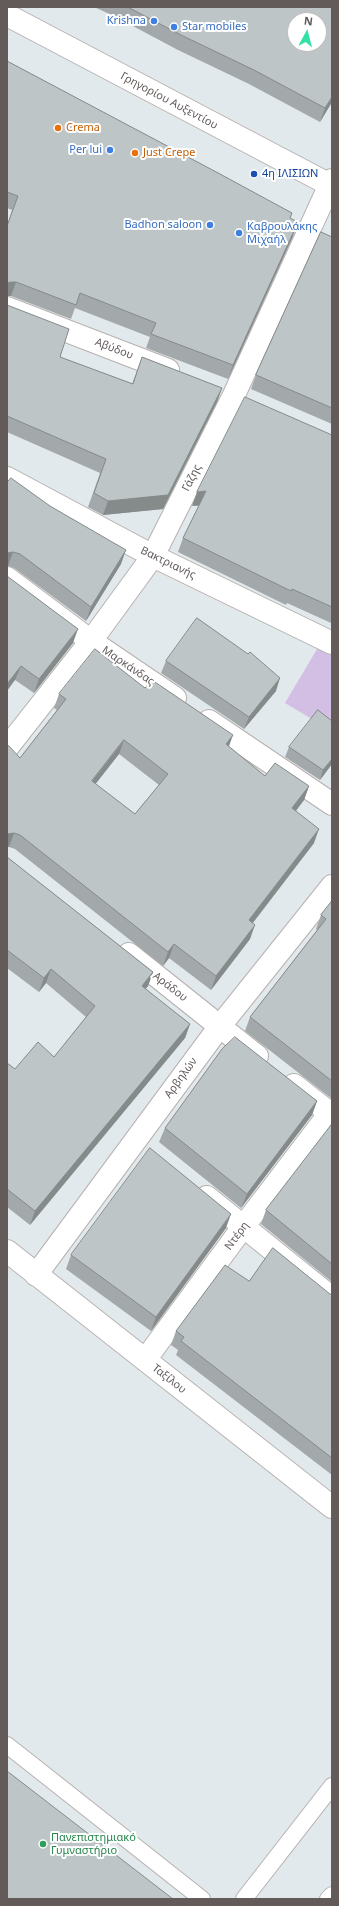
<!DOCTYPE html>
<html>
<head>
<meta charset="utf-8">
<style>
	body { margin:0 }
	#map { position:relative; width:339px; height:1906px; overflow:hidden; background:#e2e9ec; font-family:"Noto Sans",sans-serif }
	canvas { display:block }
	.frame { position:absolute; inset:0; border:8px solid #625b5a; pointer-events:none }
	.north { position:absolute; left:287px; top:12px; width:40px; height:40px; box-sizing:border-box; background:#fff; border:1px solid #c0bdbd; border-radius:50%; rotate:7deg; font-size:11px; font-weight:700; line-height:16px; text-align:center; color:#625b5a }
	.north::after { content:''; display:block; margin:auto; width:14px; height:18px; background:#33e1a4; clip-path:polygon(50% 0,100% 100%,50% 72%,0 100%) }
</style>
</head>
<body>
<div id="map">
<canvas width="339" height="1906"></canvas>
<div class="frame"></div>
<div class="north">N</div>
</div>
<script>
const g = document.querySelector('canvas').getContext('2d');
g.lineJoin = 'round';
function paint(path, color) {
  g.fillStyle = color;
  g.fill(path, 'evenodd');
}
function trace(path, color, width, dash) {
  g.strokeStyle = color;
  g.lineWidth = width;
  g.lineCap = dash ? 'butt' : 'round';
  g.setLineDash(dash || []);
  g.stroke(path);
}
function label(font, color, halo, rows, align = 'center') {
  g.font = font + ' "Noto Sans",sans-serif';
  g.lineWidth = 4;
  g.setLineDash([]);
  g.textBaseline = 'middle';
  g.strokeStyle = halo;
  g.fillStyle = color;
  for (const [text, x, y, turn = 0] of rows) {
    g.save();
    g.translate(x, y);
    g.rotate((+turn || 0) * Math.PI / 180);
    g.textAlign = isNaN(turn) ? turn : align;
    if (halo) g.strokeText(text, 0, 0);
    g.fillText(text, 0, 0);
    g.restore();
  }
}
const green = new Path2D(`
	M323 639 332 645V731L285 703Z`);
const lane = new Path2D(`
	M7 1745 202 1899
	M244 1899 332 1786
	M328 1899 332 1895`);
const street = new Path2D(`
	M7 308 168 370
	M7 478 153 556 332 643
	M7 578 91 641 175 698
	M209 721 332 804
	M7 748 91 641 153 556 234 395 332 180
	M129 954 257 1056
	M294 1085 332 1115
	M207 1197 332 1298
	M7 1251 332 1507
	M36 1275 220 1026 332 886
	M145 1360 243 1227 330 1113`);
const secondary = new Path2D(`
	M7 15 332 186`);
const wall = new Path2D(`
	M94 7H332V102L320 122 249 84 178 50 114 16Z
	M7 61 292 213 290 218 293 236 228 379 146 348 150 337 75 308 71 319 11 296H7V226L12 210 7 208Z
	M332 237V424L251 389 256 375Z
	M7 305 60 357 132 384 142 357 222 388 217 402 163 509 103 515 88 507 100 473 7 432Z
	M332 435V622L331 623 287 603 286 605 178 552 183 538 199 506H192Z
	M7 483 121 564 86 621 14 568 8 566Z
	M7 576 73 643 34 693 15 680Z
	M166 661 276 691 244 729 161 673Z
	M145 688 229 747 265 776 309 786 304 800 296 811 314 843 253 923 250 939 211 990 169 958 163 966 15 849 9 847 20 758 57 710 54 708 59 694ZM119 754 159 785 135 814 95 784Z
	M332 721V764L320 780 285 757 289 747Z
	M7 857 153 972 148 986 145 989 190 1024 185 1038 30 1225 7 1207V1063L15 1069 54 1057 86 1017 46 983 39 992 7 968Z
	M332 901V1099L245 1031 250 1017 317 930 316 929 321 915Z
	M317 1101 312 1115 241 1208 159 1142 165 1128Z
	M332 1124V1282L261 1224 266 1210Z
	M226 1228 151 1331 66 1269 71 1255Z
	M249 1281 330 1294 332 1295V1475L176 1355 178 1350 171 1345 176 1331Z`);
const shadedWall = new Path2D(`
	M332 97V102L320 122 325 108Z
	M298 222 293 236 228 379 233 365Z
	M11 282H16L11 296H7V283Z
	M222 388 217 402 163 509 103 515 108 501Z
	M206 491 200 505 192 506 197 492Z
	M126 550 121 564 86 621 91 607Z
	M13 552 8 566H7V553Z
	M78 629 73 643 34 693 39 679Z
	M21 666 15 680 7 691V684Z
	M280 678 276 691 244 729 249 717Z
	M233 735 228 749 226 744Z
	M124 740 119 754 87 795 92 781Z
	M332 759V764L320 780 323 770Z
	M309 786 304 800 287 822 292 808Z
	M319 829 314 843 244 934 249 920Z
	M8 833H14L9 847H7V834Z
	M255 925 250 939 211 990 216 976Z
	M174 944 169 958 163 966 168 952Z
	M51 969 46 983 39 992 44 978Z
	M153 972 148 986 136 1000 142 986Z
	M190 1024 185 1038 30 1225 35 1211Z
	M317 1101 312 1115 241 1208 247 1194Z
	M231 1214 226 1228 151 1331 156 1317Z`);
const building = new Path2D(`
	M128 7H332V97L325 108 254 70 183 36ZM295 20H319V44H295Z
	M7 61 220 174 292 213 290 218 298 222 233 365 151 334 156 323 80 293 76 305 16 282H11L7 283V226L18 196 7 192Z
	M321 232 332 237V408L256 375Z
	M7 305 69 329 60 357 133 384 142 357 222 388 168 495 108 501 94 493 106 459 7 416Z
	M245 397 332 435V607L292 589 291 591 183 538 206 491 197 492Z
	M11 478 50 506 126 550 91 607 20 554 13 552 7 553V483Z
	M7 576 78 629 39 679 21 666 7 684Z
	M197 618 248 654 250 652 280 678 249 717 166 661Z
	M95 649 145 688 152 680 233 735 226 744 265 776 275 763 309 786 292 808 319 829 249 920 255 925 216 976 174 944 168 952 20 835 14 833 7 834V745L9 746 20 758 66 699 59 694ZM124 740 168 774 135 814 92 781Z
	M318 710 332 721V759L323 770 289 747Z
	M7 857 153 972 142 986 190 1024 35 1211 7 1189V1063L15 1069 38 1042 54 1057 95 1006 51 969 44 978 7 950Z
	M332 901V1081L250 1017 326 919 321 915Z
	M235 1037 317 1101 247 1194 165 1128 222 1049Z
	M332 1124V1264L266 1210Z
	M150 1148 231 1214 156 1317 71 1255Z
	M273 1248 330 1294 332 1295V1458L181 1341 184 1337 176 1331 225 1265 249 1281Z
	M7 1771 173 1899H7Z`);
const markers = [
	[154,21,4,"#3f7fe0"],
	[174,27,4,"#3f7fe0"],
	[58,128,4,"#e8710a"],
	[110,150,4,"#3f7fe0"],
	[135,153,4,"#e8710a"],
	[254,174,4,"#1a4fb4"],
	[210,225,4,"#3f7fe0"],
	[239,233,4,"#3f7fe0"],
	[43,1844,4,"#2e9e5b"]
];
const shopNames = [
	["Krishna",146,21],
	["Star mobiles",182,27,"left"],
	["Per lui",102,150],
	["Badhon saloon",202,225],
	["Καβρουλάκης",247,227,"left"],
	["Μιχαήλ",247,240,"left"]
];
const streetNames = [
	["Γρηγορίου Αυξεντίου",169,101,28],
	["Αβύδου",114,349,21],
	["Γάζης",192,478,-63],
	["Βακτριανής",168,563,26],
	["Μαρκάνδας",128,666,34],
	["Αράδου",170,987,38],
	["Αρβηλών",181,1078,-54],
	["Ντέρη",237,1236,-53],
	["Ταξίλου",169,1379,38]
];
const foodNames = [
	["Crema",66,128],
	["Just Crepe",143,153]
];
const transitNames = [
	["4η ΙΛΙΣΙΩΝ",262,174]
];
const leisureNames = [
	["Πανεπιστημιακό",51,1838],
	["Γυμναστήριο",51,1851]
];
paint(green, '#d3bfe3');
trace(lane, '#b7b1af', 18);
trace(street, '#b7b1af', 24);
trace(secondary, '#b9b2b1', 24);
trace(lane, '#fff', 16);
trace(street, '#fff', 22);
trace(secondary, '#fff', 22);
paint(wall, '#a3a9ab');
paint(shadedWall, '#858a8b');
paint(building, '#bec5c7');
trace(building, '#858a8b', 1);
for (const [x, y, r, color] of markers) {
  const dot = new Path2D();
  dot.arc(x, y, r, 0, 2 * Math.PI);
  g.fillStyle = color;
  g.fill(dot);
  trace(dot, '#fff', 1.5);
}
label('11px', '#366cbe', '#fff', shopNames, 'right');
label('11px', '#625b5a', '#fff', streetNames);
label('11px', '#c56008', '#fff', foodNames, 'left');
label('11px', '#164399', '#fff', transitNames, 'left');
label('11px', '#27864d', '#fff', leisureNames, 'left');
</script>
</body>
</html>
